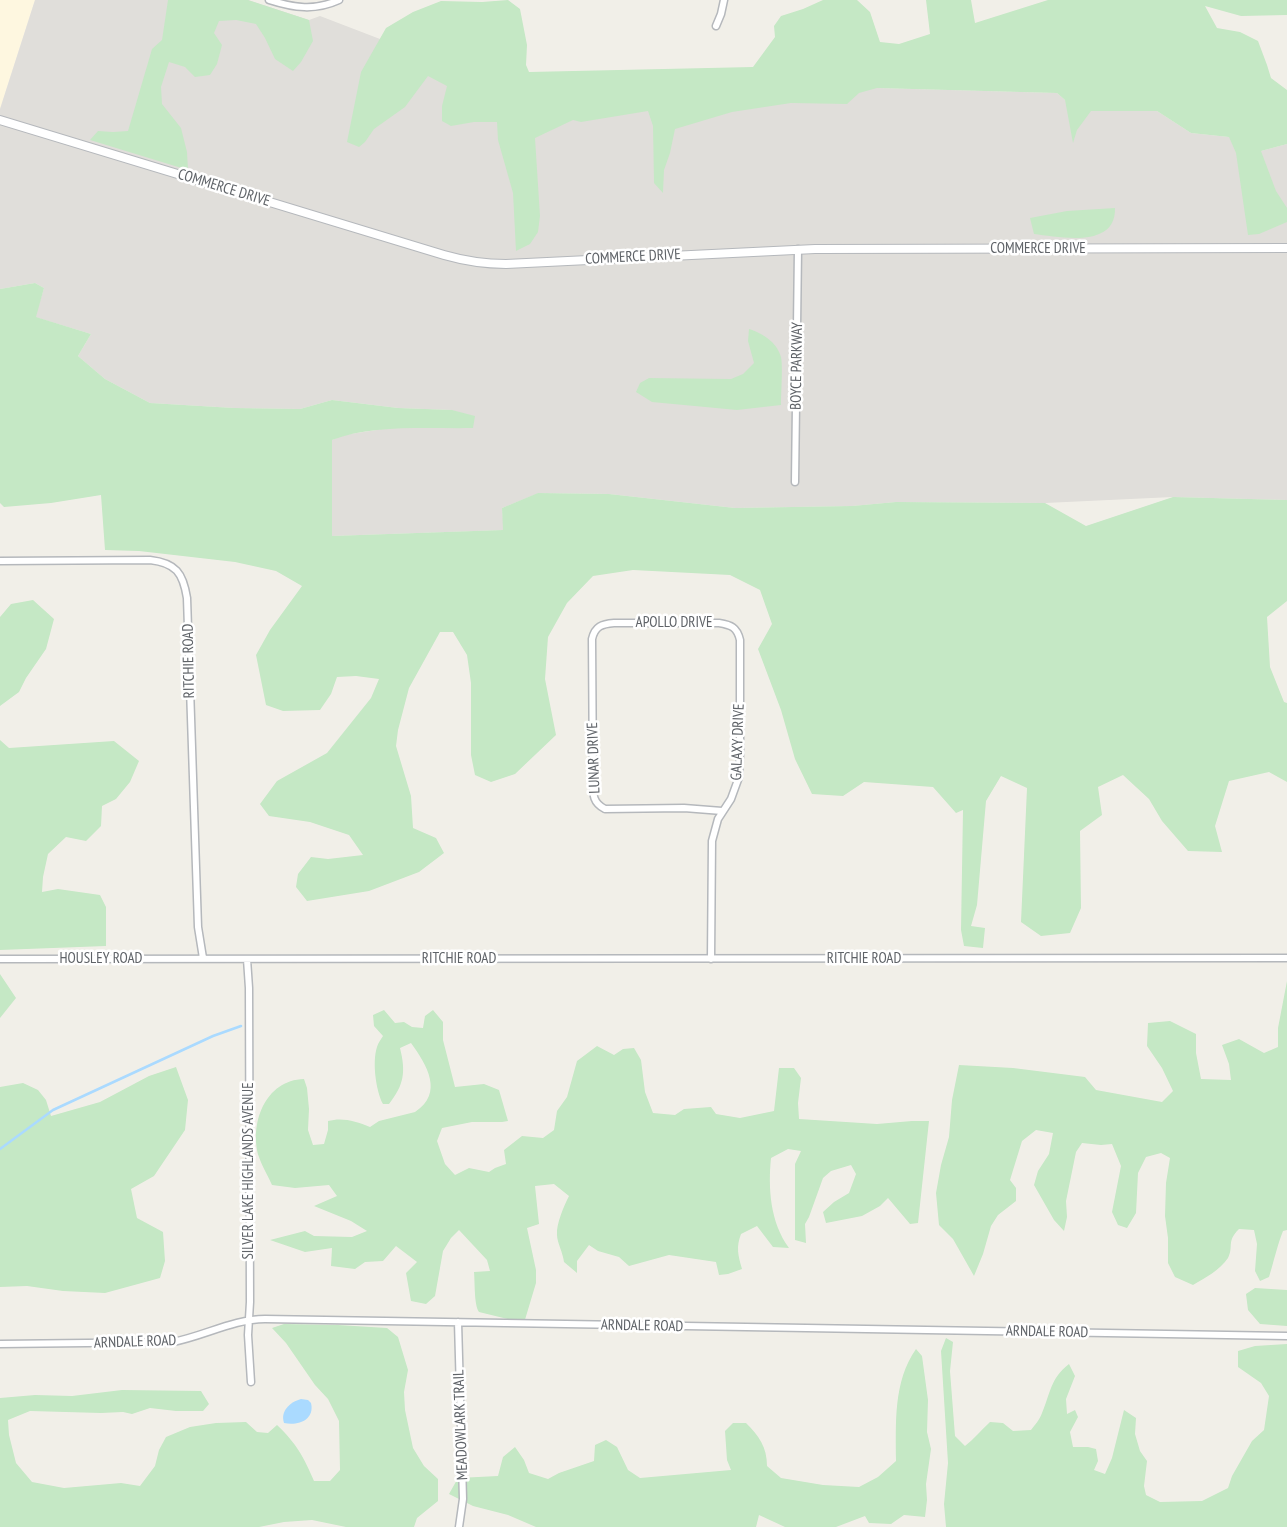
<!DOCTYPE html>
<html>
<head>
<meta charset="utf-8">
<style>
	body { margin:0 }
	canvas { display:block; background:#f1efe8 }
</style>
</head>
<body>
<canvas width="1287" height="1527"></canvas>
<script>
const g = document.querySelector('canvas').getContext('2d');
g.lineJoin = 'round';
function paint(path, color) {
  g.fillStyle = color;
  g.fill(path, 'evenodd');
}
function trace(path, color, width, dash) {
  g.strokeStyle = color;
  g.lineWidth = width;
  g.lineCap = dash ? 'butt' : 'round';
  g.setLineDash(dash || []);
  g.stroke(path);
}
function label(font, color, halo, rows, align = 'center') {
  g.font = font + ' "PT Sans Narrow",sans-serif';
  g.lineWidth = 5;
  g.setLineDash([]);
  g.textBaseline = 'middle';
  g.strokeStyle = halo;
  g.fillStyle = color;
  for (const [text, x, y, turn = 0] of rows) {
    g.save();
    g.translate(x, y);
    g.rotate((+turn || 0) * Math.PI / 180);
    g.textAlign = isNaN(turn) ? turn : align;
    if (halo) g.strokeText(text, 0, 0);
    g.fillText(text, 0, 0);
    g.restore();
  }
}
const commercial = new Path2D(`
	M0 0H35L0 109Z`);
const industrial = new Path2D(`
	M35 0H248L309 20 320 16 380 39 459 89 877 88 1057 93 1065 100 1090 111H1157L1191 133 1229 137 1261 151 1287 144V500L1173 497 1045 503 896 502 852 506 735 508 609 494 539 493 502 508 504 530 332 536V440L343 435 377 430 452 410 398 408 332 400 300 409 234 408 150 403 105 379 78 356 91 334 35 317 44 288 35 283 0 289V109Z`);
const green = new Path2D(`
	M168 0H248L309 20 313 41 301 62 293 71 275 59 265 38 256 24 236 20 219 21 214 33 222 45 217 64 210 75 195 77 185 67 169 62 161 87 162 104 181 128 187 152 188 170 90 140 98 131 113 132 128 131 152 49 162 40Z
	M508 0 520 9 527 45 526 65 529 72 753 67 775 37 774 26 781 16 803 9 823 0H857L870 12 880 42 899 44 930 34 926 0H971L975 23 1048 0H1287V15L1241 16 1205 6 1217 28 1240 32 1258 41 1267 65 1271 78 1287 90V144L1261 151 1276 191 1287 208V222L1259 234 1248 235 1236 153 1229 137 1191 133 1157 111H1091L1077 130 1073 143 1065 100 1057 93 877 88 859 93 847 104 791 103 732 112 675 129 670 153 664 170 663 193 654 183 653 126 648 111 581 122 573 120 535 138 540 216 538 232 530 244 516 251 513 193 498 140 497 122H474L451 126 442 121V106L447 86 428 76 405 107 374 129 365 142 359 147 347 142 361 72 386 28 413 12 441 1 482 2Z
	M1115 208C1116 249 1060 237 1034 234L1030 218 1067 211Z
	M35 283 44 288 36 317 91 334 78 356 105 379 150 403 234 408 300 409 332 400 398 408 452 410 475 416 473 428C430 429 373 424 332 440V536L503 530 502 508 538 493 609 494 735 508 852 506 896 502 1045 503 1086 526 1173 497 1287 500V601L1267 617 1270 667 1284 702 1287 703V782L1269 772 1229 781 1215 826 1222 852 1188 851 1162 821 1149 799 1123 775 1098 787 1102 815 1080 831 1081 908 1070 933 1041 936 1021 922 1027 788 1001 776 986 801 977 905 971 926 985 928 983 948 964 946 961 930 963 810 956 813 933 787 864 782 843 796 812 794 795 759 781 710 758 649 772 624 760 590 730 575 633 570 593 576 567 603 548 637 545 679 556 735 515 774 491 782 475 775 471 755V683L467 655 453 632H440L409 688 398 730 396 746 411 796 413 828 436 838 444 853 419 872 369 891 307 901 296 887 298 874 311 857 328 859 363 855 349 835 310 822 269 816 260 804 277 781 327 753 371 698 379 679 356 676 337 677 331 694 320 710 283 711 266 705 256 655 270 630 302 586 276 571 235 562 139 551 105 550 101 495 51 503 4 507 0 503V289Z
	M749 329C762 333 777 342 781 357 783 366 781 394 781 405L737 410 652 402 636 392 640 383 649 378 731 379 743 374 754 363 748 341Z
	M33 600 54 619 46 649 26 678 19 692 0 706V617L11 604Z
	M0 740 9 748 114 741 139 761 130 782 116 799 102 806 101 826 86 841 66 837 48 854 43 877 42 892 58 889 100 895 106 907V946L0 950Z
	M0 974 16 998 0 1018Z
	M1287 981V1230L1283 1231C1277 1246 1274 1261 1269 1277L1260 1281 1255 1271 1257 1244 1254 1230 1239 1229C1226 1242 1234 1246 1228 1258 1220 1270 1205 1278 1193 1285L1175 1277 1168 1263V1238L1165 1216 1166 1183 1170 1158 1161 1153 1146 1157 1138 1173 1136 1213 1127 1228 1118 1225 1112 1212 1121 1166 1112 1144 1101 1145 1082 1143 1076 1152 1066 1201 1067 1217 1064 1231 1054 1220 1034 1185 1038 1171 1049 1154 1053 1133 1036 1130 1022 1141 1010 1180 1016 1188V1201L998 1215 991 1226 983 1254 974 1276 953 1239 939 1225 936 1193 941 1165 949 1137 952 1100 959 1065 1013 1068 1085 1077 1096 1090 1162 1102 1173 1091 1162 1068 1147 1046 1148 1023 1170 1021 1196 1034V1053L1201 1079 1231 1080 1229 1064 1222 1045 1239 1039 1264 1053 1278 1047V1028Z
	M384 1010 395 1023 404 1022 412 1027 423 1028 425 1016 433 1010 443 1022V1040L455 1087 484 1084 499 1090 508 1121 502 1122H472L442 1128 437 1141 445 1164 455 1175 469 1168 489 1172 495 1168 506 1164 504 1150 522 1136 543 1138 554 1130 557 1111 567 1097 577 1061 597 1046 614 1055 623 1049 634 1048 641 1060 645 1092 653 1113 675 1115 684 1109 711 1107 716 1114 740 1118 774 1111 779 1068H794L801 1078 798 1103 799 1119 877 1124 912 1121H929L918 1223 910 1224 888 1198 880 1206 862 1216 826 1223 823 1212 834 1202 849 1193 856 1174 851 1165 831 1171 823 1178 809 1217 805 1224 806 1243 795 1240V1164L801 1151 788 1149 771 1158C768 1188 770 1222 789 1248L773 1247 757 1226 741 1234C736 1247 738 1255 742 1269L728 1274 719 1275 716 1262 669 1255 629 1266 619 1257 598 1251 589 1245 577 1261V1273L564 1262C563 1253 557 1242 557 1235 556 1224 564 1206 569 1196L554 1184 535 1186 539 1224 527 1228 536 1270V1283L524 1323 479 1312C474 1305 475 1283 474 1272L490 1271 487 1260 459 1230 451 1238 443 1251 435 1296 426 1304 411 1301 406 1273 417 1262 396 1246 383 1261 365 1262 355 1269 331 1266 332 1248 305 1252 270 1240 305 1231 314 1236 352 1237 367 1231 351 1221 314 1206 337 1196 329 1185 295 1188 272 1185C268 1176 262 1166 259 1157 249 1124 265 1080 304 1079L307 1088 309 1109 308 1130 313 1145 324 1144 328 1130V1121C342 1117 356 1121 370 1127L379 1121 415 1112C444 1093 427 1065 411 1043L400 1048C406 1072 404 1085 389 1104H383C376 1091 372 1062 377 1047 378 1043 381 1039 383 1036L374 1026 373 1015Z
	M176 1067 188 1100 185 1130 154 1176 131 1189 137 1218 163 1232 165 1261 160 1278 105 1293 63 1291 27 1286 0 1287V1087L23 1083 38 1090 46 1100 51 1116 100 1102 149 1076Z
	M1255 1288 1287 1290V1326L1260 1324 1248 1310 1246 1294Z
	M284 1324 338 1325 387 1328 398 1337 408 1370 404 1392 405 1410 413 1448 424 1466 438 1479V1501L417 1518 414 1527H346L312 1520 284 1522 259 1527H0V1398L35 1395 72 1396 122 1390 201 1391 209 1404 203 1411H176L150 1408 132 1414 123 1412 101 1413 30 1411 8 1420 9 1435 16 1463 32 1482 64 1488 121 1483 140 1486 155 1466 159 1450 166 1437 190 1427 216 1423 246 1422 257 1432 268 1433 277 1425C296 1443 304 1457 314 1481H330L340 1470 339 1421 328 1399 315 1385 286 1343 272 1328Z
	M946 1338 953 1342 950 1371 955 1436 965 1446C974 1439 981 1430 990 1422L1003 1423 1013 1431 1031 1430C1035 1425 1040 1419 1042 1413 1051 1392 1050 1379 1069 1364L1075 1376 1066 1399 1067 1414 1075 1410 1078 1417 1070 1432 1073 1447H1088L1096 1449 1098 1461 1094 1470 1105 1474 1112 1458 1124 1410 1136 1418 1135 1434 1140 1451 1147 1461 1144 1486 1146 1495 1160 1502 1202 1501 1228 1488 1232 1476 1252 1441 1264 1430 1269 1396 1261 1383 1238 1367V1351L1255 1346 1287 1344V1527H946L944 1504 948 1463 941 1351Z
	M916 1349 922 1356 928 1400 927 1432 931 1449 926 1484 927 1500 925 1517 904 1515 891 1524 869 1523 865 1516 836 1527H785L759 1515 756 1527H536L508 1515 473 1506 449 1494 458 1478 498 1476 503 1457 515 1447 524 1460 529 1473 548 1479 559 1473 594 1461 595 1445 606 1440 617 1447 628 1470 640 1478 731 1470 727 1460 725 1431 733 1423H746C759 1436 767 1447 767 1466L781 1478 823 1485 859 1487 878 1477 896 1461C896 1423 893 1382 916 1349Z`);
const water = new Path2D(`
	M301 1399 308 1400 311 1403C315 1420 298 1426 284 1423 280 1411 290 1402 301 1399Z`);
const stream = new Path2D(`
	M0 1149 53 1110 213 1036 241 1026`);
const minor = new Path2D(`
	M269 0C294 8 315 11 339 0
	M716 26 721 14 724 0
	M795 482 798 249
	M0 561 150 560C176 563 183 573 187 598L198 927 203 958
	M0 959 1287 958
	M247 959 249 988 250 1302 248 1335 251 1382
	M711 959 712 841 718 819 731 799 739 777 740 752V640C737 627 731 625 719 623H614C602 624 595 626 592 639L593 783C593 795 593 803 605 809L684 808 722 811
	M458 1322 463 1499 459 1527
	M0 1344 173 1342C204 1336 234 1319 265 1319L1287 1336`);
const tertiary = new Path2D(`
	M0 120 444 255C465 261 484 264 506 264L815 249 1287 248`);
const streetNames = [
	["COMMERCE DRIVE",224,188,17],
	["COMMERCE DRIVE",1038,249],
	["COMMERCE DRIVE",633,257,-3],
	["BOYCE PARKWAY",797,366,-89],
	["APOLLO DRIVE",674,623],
	["RITCHIE ROAD",189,661,-91],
	["GALAXY DRIVE",738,742,-88],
	["LUNAR DRIVE",594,758,-92],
	["HOUSLEY ROAD",101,959],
	["RITCHIE ROAD",459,959],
	["RITCHIE ROAD",864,959],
	["SILVER LAKE HIGHLANDS AVENUE",249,1171,-90],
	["ARNDALE ROAD",642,1326,1],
	["ARNDALE ROAD",1047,1332,1],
	["ARNDALE ROAD",135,1342,-2],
	["MEADOWLARK TRAIL",461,1425,-92]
];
paint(commercial, '#fef7e0');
paint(industrial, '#e0deda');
paint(green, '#c5e8c5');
paint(water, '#aadaff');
trace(stream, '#aadaff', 2.5);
trace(minor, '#b5b8bc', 9);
trace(tertiary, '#b5b8bc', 10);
trace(minor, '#fff', 6);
trace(tertiary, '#fff', 8);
label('15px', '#5f6368', '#fff', streetNames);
</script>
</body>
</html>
